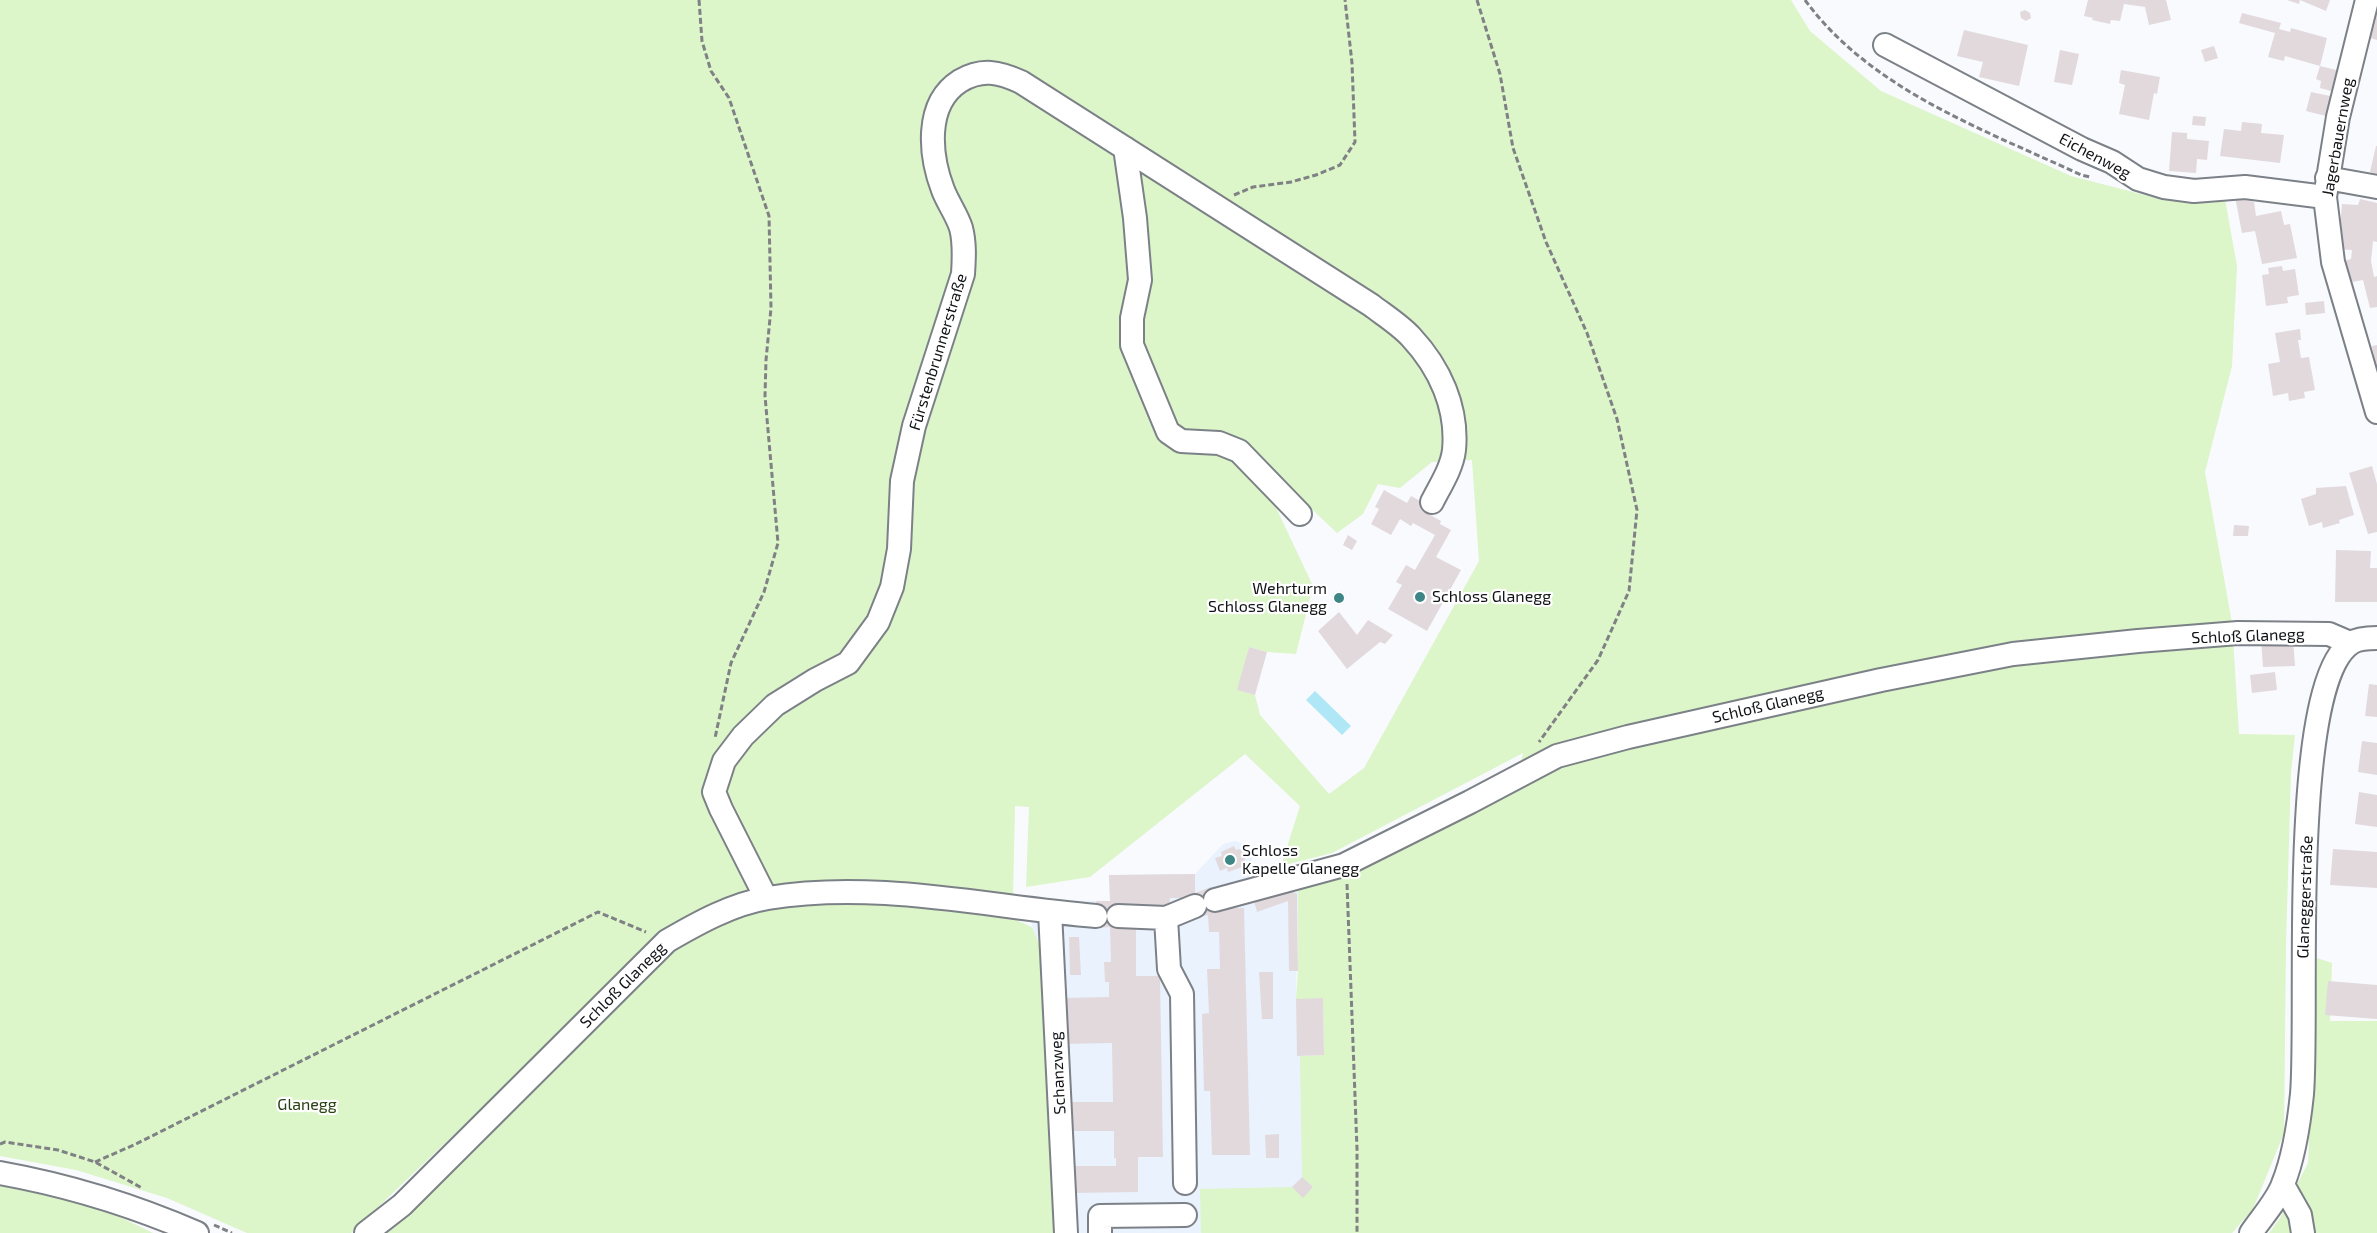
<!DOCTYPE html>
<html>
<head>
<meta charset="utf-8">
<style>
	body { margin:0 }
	canvas { display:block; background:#f8fafe }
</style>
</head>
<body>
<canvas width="2377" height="1233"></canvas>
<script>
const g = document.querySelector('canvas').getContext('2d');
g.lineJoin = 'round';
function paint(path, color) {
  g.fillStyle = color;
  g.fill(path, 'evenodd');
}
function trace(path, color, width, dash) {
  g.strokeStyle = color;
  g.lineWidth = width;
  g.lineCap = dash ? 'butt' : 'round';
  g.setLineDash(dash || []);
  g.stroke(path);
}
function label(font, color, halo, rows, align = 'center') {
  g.font = font + ' "Exo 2",sans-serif';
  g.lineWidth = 4.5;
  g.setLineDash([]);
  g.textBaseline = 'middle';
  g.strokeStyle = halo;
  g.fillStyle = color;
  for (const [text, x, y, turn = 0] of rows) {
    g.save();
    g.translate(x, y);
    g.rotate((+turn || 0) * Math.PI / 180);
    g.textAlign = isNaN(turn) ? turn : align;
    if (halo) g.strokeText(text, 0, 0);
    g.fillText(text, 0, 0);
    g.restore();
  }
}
const built = new Path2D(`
	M1235 841 1250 846 1255 880 1298 887 1296 998H1323L1324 1055 1300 1056 1313 1187 1303 1233H1054L1047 963 1032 927 1031 900 1110 901 1109 875 1195 874 1223 844Z`);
const green = new Path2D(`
	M0 0H1791L1810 31 1881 91 2071 176 2156 198 2225 199 2237 266 2232 366 2205 472 2232 623 2239 734 2295 735 2291 772 2286 944 2284 1133 2253 1209 2232 1233H1201L1200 1189 1292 1187 1303 1197 1313 1187 1302 1177 1300 1056 1324 1055 1323 999H1296L1298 971V887L1514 789 1523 753 1332 853 1281 866 1300 806 1245 754 1090 877 1026 887 1029 807 1015 806 1013 898 844 886 662 936 351 1233H247L167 1198 76 1170 0 1156ZM1472 460 1479 561 1364 768 1329 794 1260 715 1255 695 1238 690 1249 647 1267 652 1296 654 1313 586 1271 497 1280 479 1337 533 1363 514 1378 484 1400 488 1432 462Z
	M851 901 989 908 1032 927 1047 963 1054 1233H378L668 949 712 924 779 905Z
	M2317 958 2332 963 2330 1021H2377V1233H2269L2280 1218 2308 1163Z
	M0 1185 101 1208 153 1233H0Z`);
const water = new Path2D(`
	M1315 691 1351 726 1342 735 1306 700Z`);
const building = new Path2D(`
	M2088 0H2166L2171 20 2149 25 2145 7 2124 4 2120 21 2111 20 2110 24 2092 20 2093 18 2084 16Z
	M2287 0H2330L2326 11 2300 0 2299 4Z
	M2377 2V40L2367 37Z
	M2025 10 2030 13 2031 18 2026 21 2021 18 2020 12Z
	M2242 13 2281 23 2279 29 2290 32 2291 28 2327 38 2320 66 2285 56 2284 61 2268 57 2275 33 2239 23Z
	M1964 30 2028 45 2019 86 1979 77 1983 62 1957 56Z
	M2214 46 2218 58 2205 62 2201 50Z
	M2060 50 2079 54 2072 85 2054 82Z
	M2320 66 2340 71 2334 92 2320 88 2321 81 2316 79Z
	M2121 70 2160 77 2157 94 2154 93 2149 120 2119 114 2125 85 2119 83Z
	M2311 92 2335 97 2330 117 2306 111Z
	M2193 116 2206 117 2205 126 2192 125Z
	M2242 122 2262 124 2261 133 2284 135 2280 163 2220 156 2224 129 2241 131Z
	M2172 132 2187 133V139L2209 141 2207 160 2197 159 2196 173 2169 171Z
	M2376 146H2377V174L2370 172Z
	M2235 197 2254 202 2256 216 2281 211 2284 225 2290 224 2297 258 2262 264 2255 231 2242 233Z
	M2360 199 2377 203V242L2373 241 2371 261 2374 277 2377 276V307L2370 308 2363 280 2346 283 2341 262 2351 259 2352 250 2338 249 2342 204 2358 205Z
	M2282 266 2283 271 2295 269 2299 295 2287 297 2288 303 2266 306 2262 275 2269 274 2268 268Z
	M2324 301 2325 313 2306 315 2305 303Z
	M2300 329 2301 340H2298L2301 358 2309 357 2315 390 2304 392 2305 398 2289 401 2288 393 2273 396 2268 364 2280 362 2275 333Z
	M2377 345V367H2376L2372 346Z
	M2372 466 2377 484V532L2368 534 2349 473Z
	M2346 486 2354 515 2339 520 2340 523 2323 528 2322 522 2309 526 2301 499 2316 494V488Z
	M1384 490 1407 503 1411 496 1428 505 1425 512 1441 521 1440 524 1451 530 1436 557 1461 570 1427 631 1388 609 1402 585 1396 582 1406 565 1415 570 1435 535 1413 523 1411 526 1400 519 1391 535 1371 524 1379 509 1375 507Z
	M2234 525 2249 526 2248 536H2233Z
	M1348 535 1357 541 1352 550 1343 545Z
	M2336 550 2371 551 2370 568H2377V602H2335Z
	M1332 598a7 7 0 1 1 14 0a7 7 0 1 1-14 0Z
	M1339 612 1357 635 1368 620 1393 635 1385 644 1380 642 1347 669 1318 631Z
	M2293 638 2295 666 2263 667 2261 640Z
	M1249 647 1267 652 1255 695 1237 690Z
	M2275 672 2277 690 2252 693 2250 675Z
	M2369 684 2377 685V717L2365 716Z
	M2362 741 2377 743V775L2358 772Z
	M2359 792 2377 795V827L2355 824Z
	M1234 846 1236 850 1239 849 1244 851 1246 857 1244 862 1241 863 1242 867 1228 872 1227 868 1220 871 1215 858 1222 856 1221 852Z
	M2333 849 2377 852V888L2330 885Z
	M1195 874V893L1211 887 1217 908H1244L1250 1155H1212L1210 1091H1204L1202 1014 1209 1013 1207 969H1220L1219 932H1209L1208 915 1199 917 1193 898H1170L1169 911 1136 924V976H1160L1163 1157H1138V1192L1069 1193V1166H1116V1158H1114V1131H1067V1102H1113L1112 1043 1062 1044V998L1109 997V982H1105L1104 962H1111L1110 927 1096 928V901H1110L1109 875Z
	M1289 890 1297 894 1298 971H1289L1288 901 1257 912 1254 901Z
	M1069 937H1079L1081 975H1070Z
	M1259 972H1273V1019H1262Z
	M2328 981 2377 985V1019L2325 1015Z
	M1323 998 1324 1055 1297 1056 1296 999Z
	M1279 1134V1158H1266L1265 1135Z
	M1302 1177 1313 1187 1303 1198 1292 1187Z`);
const path = new Path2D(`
	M699 0 702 41 711 71 729 98 769 216 771 308 766 360 765 396 778 543 764 592 731 663 715 738
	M1477 0 1500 74 1513 148 1546 242 1587 333 1617 419 1637 510 1629 591 1598 660 1539 742
	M1805 0C1871 90 1983 129 2081 175L2090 177
	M1234 195 1253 187 1291 182 1316 175 1340 165 1355 142 1352 63 1345 0
	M1347 884 1357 1149V1233
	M0 1144 5 1142 58 1150 95 1162 142 1188
	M95 1162 136 1144 598 912 646 932
	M214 1225 232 1233`);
const minor = new Path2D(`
	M2367 0 2338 117 2325 197 2333 262 2377 412
	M1885 45 2082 149 2112 162 2138 179 2164 187 2194 191 2245 187 2325 197
	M1125 148 1135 218 1140 280 1132 318V345L1168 432 1181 441 1219 443 1239 451 1300 514
	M2327 178 2377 187
	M766 898 721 809 714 792 724 761 743 736 775 705 815 680 848 663 878 622 892 587 899 549 902 481 914 426 963 274C964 259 965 243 961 228 957 215 948 203 943 190 930 156 924 104 960 81 982 68 999 72 1021 82L1371 305C1384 315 1400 325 1411 337 1440 368 1458 408 1454 450 1452 468 1440 486 1432 502
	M1215 900 1344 865 1470 802 1557 756 1628 737 1881 680 2013 654 2138 641 2238 633 2329 634 2350 643
	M1050 912 1066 1233
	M1118 916 1166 918 1195 906
	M1166 918 1169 969 1182 994 1185 1183
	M0 1173C67 1185 135 1206 197 1233
	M2283 1185 2300 1215 2303 1233
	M366 1233 402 1205 667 941C698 923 732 904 768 898 876 880 988 907 1096 916
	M1100 1233V1216L1185 1215
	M2251 1233C2261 1218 2277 1201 2283 1184 2294 1157 2299 1123 2302 1094 2309 1014 2288 685 2351 643 2357 639 2369 638 2377 638`);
const markers = [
	[1420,597,6,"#3e8685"],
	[1339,598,6,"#3e8685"],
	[1230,860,6,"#3e8685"]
];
const streetNames = [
	["Jagerbauernweg",2338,137,-80],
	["Eichenweg",2095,156,28],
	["Fürstenbrunnerstraße",938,352,-73],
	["Schloß Glanegg",2248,636,-2],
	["Schloß Glanegg",1768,705,-13],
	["Glaneggerstraße",2305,897,-88],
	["Schloß Glanegg",623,985,-45],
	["Schanzweg",1058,1073,-93]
];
const poiNames = [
	["Wehrturm",1327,589,"right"],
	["Schloss Glanegg",1327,607,"right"],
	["Schloss Glanegg",1432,597],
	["Schloss",1242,851],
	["Kapelle Glanegg",1242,869]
];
const parkNames = [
	["Glanegg",307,1105]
];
paint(built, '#eaf2fe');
paint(green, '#dcf5c9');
paint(water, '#afe7f7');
paint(building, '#e2d9dd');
trace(minor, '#7c8188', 26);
trace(path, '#7f8184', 3, [6, 3]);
trace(minor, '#fff', 22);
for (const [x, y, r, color] of markers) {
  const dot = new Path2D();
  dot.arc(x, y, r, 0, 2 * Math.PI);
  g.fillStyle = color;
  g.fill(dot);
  trace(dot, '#fff', 2);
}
label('16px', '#121316', '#fff', streetNames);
label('16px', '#121316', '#fff', poiNames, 'left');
label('16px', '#273f0f', '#fff', parkNames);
</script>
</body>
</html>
